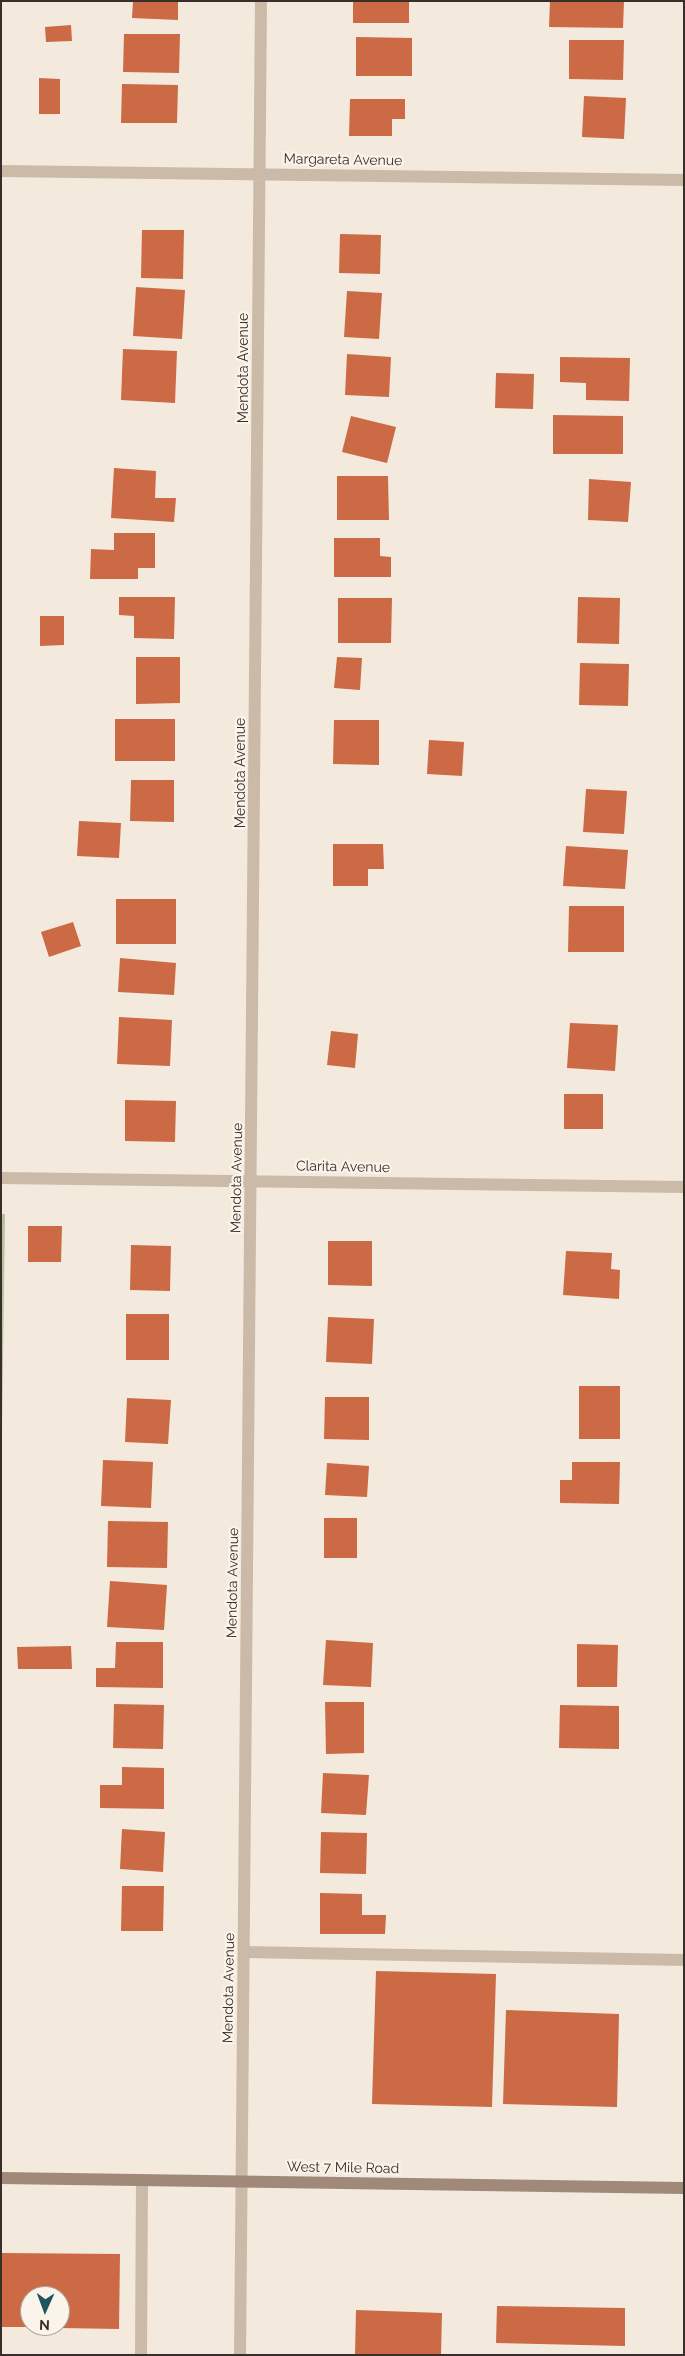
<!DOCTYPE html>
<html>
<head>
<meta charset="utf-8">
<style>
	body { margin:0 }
	#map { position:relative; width:685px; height:2356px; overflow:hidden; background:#f3eadd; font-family:Raleway,sans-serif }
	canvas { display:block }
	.frame { position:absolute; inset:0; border:2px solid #392e29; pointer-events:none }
	.north { position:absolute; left:20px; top:2286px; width:50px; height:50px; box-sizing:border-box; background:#fbf4ea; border:1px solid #ada59d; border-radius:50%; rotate:182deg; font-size:14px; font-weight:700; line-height:20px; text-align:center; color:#392e29 }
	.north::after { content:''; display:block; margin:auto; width:18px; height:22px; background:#1c555c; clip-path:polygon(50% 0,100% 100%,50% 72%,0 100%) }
</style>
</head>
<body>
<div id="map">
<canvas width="685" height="2356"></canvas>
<div class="frame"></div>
<div class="north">N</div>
</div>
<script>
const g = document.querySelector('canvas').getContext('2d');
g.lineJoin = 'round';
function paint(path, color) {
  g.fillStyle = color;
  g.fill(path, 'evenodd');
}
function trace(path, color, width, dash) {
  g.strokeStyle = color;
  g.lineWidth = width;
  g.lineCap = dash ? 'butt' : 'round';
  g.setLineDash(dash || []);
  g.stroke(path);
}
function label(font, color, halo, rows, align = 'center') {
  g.font = font + ' Raleway,sans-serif';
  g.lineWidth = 4.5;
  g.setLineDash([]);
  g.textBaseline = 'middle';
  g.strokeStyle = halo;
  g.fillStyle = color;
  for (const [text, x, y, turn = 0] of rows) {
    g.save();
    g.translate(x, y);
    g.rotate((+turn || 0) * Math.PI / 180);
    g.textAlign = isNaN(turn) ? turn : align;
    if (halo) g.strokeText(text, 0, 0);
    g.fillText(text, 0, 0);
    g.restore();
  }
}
const green = new Path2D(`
	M1 1214H5L1 1507Z`);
const building = new Path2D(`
	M133 1H178V20L132 18Z
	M353 1H409V23H353Z
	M550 1H624L623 28 549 27Z
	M71 25 72 41 46 42 45 27Z
	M124 34H180L179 73 123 72Z
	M356 37 412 38V76H356Z
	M569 40H624L623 80 569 79Z
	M39 78 60 79V114H39Z
	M122 84 178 85 177 123H121Z
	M584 96 626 98 624 139 582 137Z
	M350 99H405V119H392V136H349Z
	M142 230H184L183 279 141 278Z
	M340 234 381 235 380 274 339 273Z
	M136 287 185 290 182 339 133 336Z
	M347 291 382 293 379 339 344 337Z
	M123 349 177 351 175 403 121 400Z
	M347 354 391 357 389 397 345 395Z
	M560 357 630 358 629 401 586 400V383L560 382Z
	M496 373 534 374 533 409 495 408Z
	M553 415 623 416V454H553Z
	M351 416 396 427 387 463 342 452Z
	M114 468 156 471 155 498H176L174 522 111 518Z
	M337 476H388L389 520H337Z
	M589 479 631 482 628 522 588 520Z
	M114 533H155V568H138V579H90L91 549 114 550Z
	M334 538H380V556L391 557V577H334Z
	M119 597H175L174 639 134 638V616L119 615Z
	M578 597 620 598 619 644 577 643Z
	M338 598H392L391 643H338Z
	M40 616H64V645L40 646Z
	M136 657H180V703L136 704Z
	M337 657 362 658 360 690 334 688Z
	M580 663 629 664 628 706 579 705Z
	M115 719H175V761H115Z
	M334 720H379V765L333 764Z
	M429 740 464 742 462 776 427 774Z
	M131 780H174V822L130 821Z
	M586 789 627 791 624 834 583 832Z
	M79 821 121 823 119 858 77 856Z
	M333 844H383L384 869H368V886H333Z
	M566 846 628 850 625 889 563 886Z
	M116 899H176V944H116Z
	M569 906H624V952H568Z
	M73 922 81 946 49 957 41 932Z
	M120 958 176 963 174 995 118 992Z
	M119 1017 172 1020 170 1066 117 1064Z
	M570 1023 618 1025 615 1071 567 1068Z
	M331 1031 358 1034 355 1068 327 1065Z
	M564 1094H603V1129H564Z
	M125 1100 176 1101 175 1142 125 1141Z
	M28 1226H62L61 1262H28Z
	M328 1241H372V1286L328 1285Z
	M131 1245 171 1246 170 1291 130 1290Z
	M566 1251 612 1253 611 1269 620 1270 619 1299 563 1295Z
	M126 1314H169V1360H126Z
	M328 1317 374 1319 372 1364 326 1362Z
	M579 1386H620V1439H579Z
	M325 1397H369V1440L324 1439Z
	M127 1398 171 1400 168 1444 125 1442Z
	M103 1460 153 1462 151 1508 101 1506Z
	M572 1462H620L619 1504 560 1503V1480H572Z
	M327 1463 369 1466 367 1497 325 1495Z
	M324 1518H357V1558H324Z
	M108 1521 168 1522 167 1568 107 1567Z
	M110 1581 167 1585 164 1630 107 1627Z
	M326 1640 373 1643 371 1687 323 1685Z
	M116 1642H163V1688L96 1687V1668H115Z
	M577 1644 618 1645 617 1687H577Z
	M71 1646 72 1669H18L17 1647Z
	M325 1702H364V1753L326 1754Z
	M114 1704 164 1705 163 1749 113 1748Z
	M560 1705 619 1706V1749L559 1748Z
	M122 1767 164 1768V1809L100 1808V1785H122Z
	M323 1773 369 1775 366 1815 321 1813Z
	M122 1829 165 1832 163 1872 120 1869Z
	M321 1832 367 1833 366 1874 320 1873Z
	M122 1886H164L163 1931H121Z
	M320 1893 362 1894V1915H386L385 1934H320Z
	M376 1971 496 1974 492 2107 372 2104Z
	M506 2010 619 2014 617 2107 503 2104Z
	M1 2253 120 2254 119 2329 60 2328V2296H30V2327H1Z
	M497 2306 625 2308V2346L496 2343Z
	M356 2310 442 2313 441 2355H355Z`);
const lane = new Path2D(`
	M244 1952 684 1960
	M141 2355 142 2180`);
const street = new Path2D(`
	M1 171 684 180
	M1 1178 684 1187
	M240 2355 261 1`);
const secondary = new Path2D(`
	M1 2178 684 2188`);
const streetNames = [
	["Margareta Avenue",343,160,1],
	["Mendota Avenue",244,368,-90],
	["Mendota Avenue",241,773,-90],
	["Clarita Avenue",343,1167,1],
	["Mendota Avenue",237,1178,-89],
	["Mendota Avenue",233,1583,-89],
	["Mendota Avenue",229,1988,-89],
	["West 7 Mile Road",343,2168,1]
];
paint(green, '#b4c39c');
paint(building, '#cb6a44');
trace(lane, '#ccbaa8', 12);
trace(street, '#ccbaa8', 12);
trace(secondary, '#a08979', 12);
label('14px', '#392e29', '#fbf4ea', streetNames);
</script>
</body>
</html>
